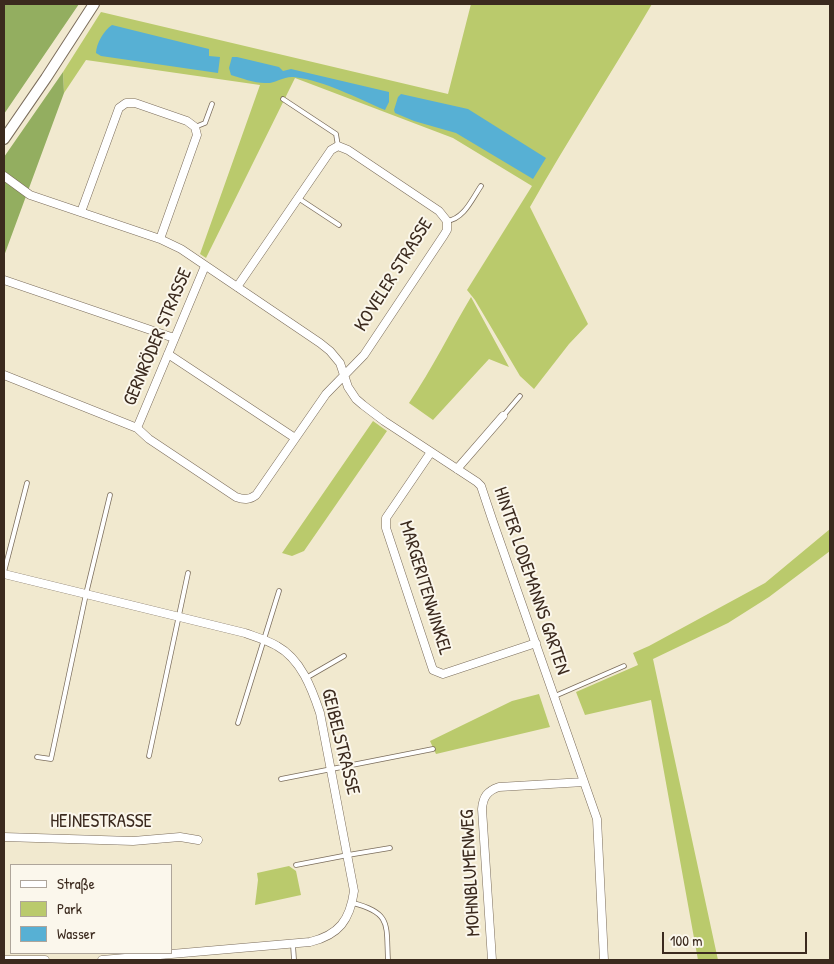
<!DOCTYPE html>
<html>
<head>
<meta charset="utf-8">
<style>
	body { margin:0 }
	#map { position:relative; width:834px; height:964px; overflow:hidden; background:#f1e9cf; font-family:"Patrick Hand",sans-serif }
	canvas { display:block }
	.frame { position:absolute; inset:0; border:5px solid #3b2a1e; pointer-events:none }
	.legend { position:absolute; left:10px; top:864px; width:162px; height:90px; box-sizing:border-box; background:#fbf7ec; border:1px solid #aea59a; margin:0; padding:6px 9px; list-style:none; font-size:15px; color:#3b2a1e }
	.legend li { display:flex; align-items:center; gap:10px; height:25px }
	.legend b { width:25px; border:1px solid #aea59a }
	.scale { position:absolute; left:662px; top:932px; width:145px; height:22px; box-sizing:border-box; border:2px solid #3b2a1e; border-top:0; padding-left:6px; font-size:15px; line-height:18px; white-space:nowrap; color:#3b2a1e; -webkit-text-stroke:4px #fbf7ec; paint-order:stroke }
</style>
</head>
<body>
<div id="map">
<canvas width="834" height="964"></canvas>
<div class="frame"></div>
<ul class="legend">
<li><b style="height:6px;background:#fff"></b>Straße</li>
<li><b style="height:14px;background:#baca6c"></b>Park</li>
<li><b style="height:14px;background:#57b0d4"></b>Wasser</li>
</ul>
<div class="scale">100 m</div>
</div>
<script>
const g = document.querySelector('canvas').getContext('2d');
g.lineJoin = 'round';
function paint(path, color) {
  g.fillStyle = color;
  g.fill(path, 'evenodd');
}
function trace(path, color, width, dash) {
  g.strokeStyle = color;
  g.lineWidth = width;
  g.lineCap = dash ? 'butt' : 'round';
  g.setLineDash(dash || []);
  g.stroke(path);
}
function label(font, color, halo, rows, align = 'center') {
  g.font = font + ' "Patrick Hand",sans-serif';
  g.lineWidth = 4;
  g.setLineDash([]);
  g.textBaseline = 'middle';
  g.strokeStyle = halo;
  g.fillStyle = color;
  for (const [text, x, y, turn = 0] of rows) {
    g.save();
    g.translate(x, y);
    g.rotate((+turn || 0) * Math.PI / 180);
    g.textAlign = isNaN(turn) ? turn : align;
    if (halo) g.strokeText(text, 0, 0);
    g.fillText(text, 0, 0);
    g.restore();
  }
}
const green = new Path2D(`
	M471 4H652C612 72 569 138 530 207L588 324 569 344 534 389 520 376 475 300 467 290 532 186 453 138 295 78 206 258 200 254 260 85 86 60 64 93 63 72 101 12 448 94Z
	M471 297 509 367 489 359 433 420 409 403C432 369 450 332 471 297Z
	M373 421 387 431 304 551 292 556 282 553Z
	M830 529V551L769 597 728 623 653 659 718 960H698L651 700 585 715 576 692 638 665 633 653 649 646 765 583Z
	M539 694 550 727 436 754 430 741 512 701Z
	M289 866 296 871 301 895 255 905 258 880 257 873Z`);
const forest = new Path2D(`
	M4 4H79L4 114Z
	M63 72 64 93 4 256V157Z`);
const water = new Path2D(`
	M112 25 209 49V56L220 57 218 73 101 56 96 53C96 44 104 30 112 25Z
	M232 57H237L279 67 283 71 291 69 389 92V102L385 110C356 98 326 81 294 77 283 76 275 84 265 83 254 83 241 78 231 75L229 68Z
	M401 94 468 109 546 158 533 179 456 133 414 121 395 113 394 110 398 97Z`);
const service = new Path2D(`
	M283 99 336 134 338 146
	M195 127 205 123 212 104
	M298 198 339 225
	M447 221C464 219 472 199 481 186
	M503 416 520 396
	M4 572 27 483
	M306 678 344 656
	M555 696 624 666
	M238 723 279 591
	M149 756 188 573
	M37 757 51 759 86 594 110 495
	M281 779 433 749
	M296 865 348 855 390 848
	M353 903C392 913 386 925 388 960
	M293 945 294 960`);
const minor = new Path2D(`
	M4 176 30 195 160 239 181 249 320 343 330 351 340 363 348 387 356 399 363 405 384 421 477 482 481 486 492 519 597 819 604 960
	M81 212 119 108 126 103H135L187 121 195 127 197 135 160 239
	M4 280 174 338
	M168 354 295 438
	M4 375 137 428 149 439 236 497C244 500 249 500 256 495L326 394 364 355 444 235 447 230V221L439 211 348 150 338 146 331 150 237 287
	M137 428 205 266
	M431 452 386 518V528L433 670 443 674 536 643
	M457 469 503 416
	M4 574 245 633C256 637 267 640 277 646 301 659 312 689 320 713L354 891C350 920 339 935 310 942L102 960
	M4 837 133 841 180 837 198 840
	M4 960H45
	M492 960 482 809C483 797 487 791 499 787L584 782`);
const tertiary = new Path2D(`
	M4 139 46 78 94 4`);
const streetNames = [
	["KOVELER STRASSE",394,275,-58],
	["GERNRÖDER STRASSE",158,337,-67],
	["HINTER LODEMANNS GARTEN",531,581,71],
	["MARGERITENWINKEL",425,588,73],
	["GEIBELSTRASSE",340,742,76],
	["HEINESTRASSE",101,822],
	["MOHNBLUMENWEG",471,873,-93]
];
paint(green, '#baca6c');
paint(forest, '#93ae60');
paint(water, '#57b0d4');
trace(service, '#7b6d5c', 5.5);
trace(minor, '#7b6d5c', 9);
trace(tertiary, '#7b6d5c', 12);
trace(service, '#fff', 4);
trace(minor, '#fff', 8);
trace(tertiary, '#fff', 10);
label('19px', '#3b2a1e', '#fbf7ec', streetNames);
</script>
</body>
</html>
